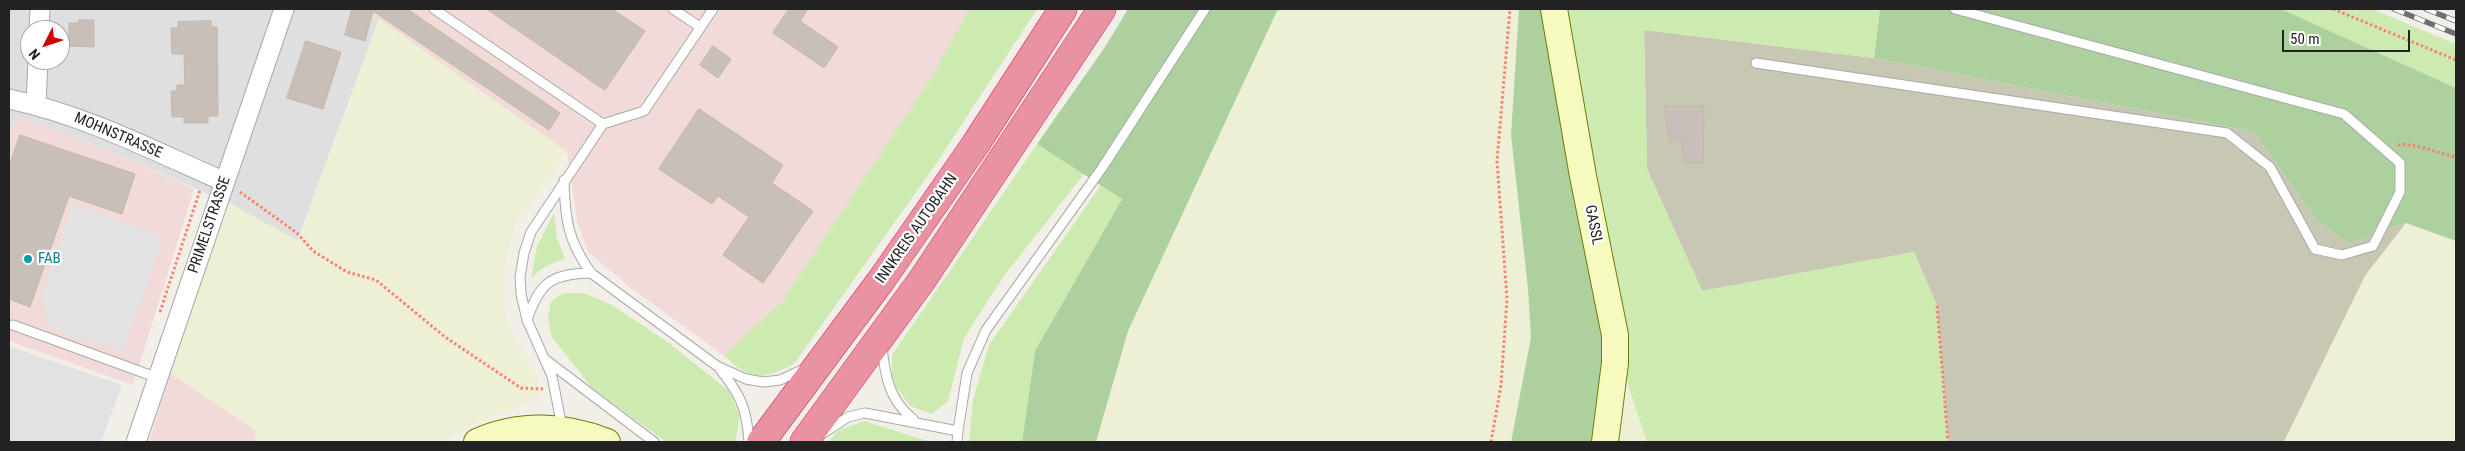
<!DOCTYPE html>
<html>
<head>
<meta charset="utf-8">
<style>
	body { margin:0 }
	#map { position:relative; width:2465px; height:451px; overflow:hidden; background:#f2efe9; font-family:"Roboto Condensed",sans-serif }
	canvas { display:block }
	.frame { position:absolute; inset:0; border:10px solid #222; pointer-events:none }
	.north { position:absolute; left:20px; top:20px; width:50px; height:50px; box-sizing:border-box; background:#fff; border:1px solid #a7a7a7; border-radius:50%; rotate:229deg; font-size:14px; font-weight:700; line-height:20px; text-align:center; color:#222 }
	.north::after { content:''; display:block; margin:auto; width:18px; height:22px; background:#d40000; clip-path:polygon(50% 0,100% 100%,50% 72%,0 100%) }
	.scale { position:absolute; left:2282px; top:30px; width:128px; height:22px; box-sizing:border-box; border:2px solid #222; border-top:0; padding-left:6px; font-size:15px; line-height:18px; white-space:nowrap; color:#222; -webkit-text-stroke:4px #fff; paint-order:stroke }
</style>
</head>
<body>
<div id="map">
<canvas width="2465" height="451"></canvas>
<div class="frame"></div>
<div class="north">N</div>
<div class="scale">50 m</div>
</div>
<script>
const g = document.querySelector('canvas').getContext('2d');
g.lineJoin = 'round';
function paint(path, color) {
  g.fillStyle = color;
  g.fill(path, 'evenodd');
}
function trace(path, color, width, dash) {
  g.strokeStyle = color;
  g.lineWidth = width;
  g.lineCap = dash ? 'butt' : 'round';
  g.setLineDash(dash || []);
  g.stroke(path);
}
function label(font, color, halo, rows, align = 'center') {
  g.font = font + ' "Roboto Condensed",sans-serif';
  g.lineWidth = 4.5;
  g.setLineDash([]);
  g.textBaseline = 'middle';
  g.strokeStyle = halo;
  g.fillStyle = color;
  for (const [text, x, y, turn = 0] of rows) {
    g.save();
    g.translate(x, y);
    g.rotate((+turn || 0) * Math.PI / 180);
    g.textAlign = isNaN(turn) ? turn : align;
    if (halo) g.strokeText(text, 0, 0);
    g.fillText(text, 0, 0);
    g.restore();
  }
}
const residential = new Path2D(`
	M9 9H342L379 19 297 241 229 203 107 150 16 116 9 138ZM30 30H60V60H30Z`);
const commercial = new Path2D(`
	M343 9H969L932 77 783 300 724 356 631 288 588 252 577 221 567 152 379 19Z
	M16 116 107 150 194 189 133 385 9 341V138Z
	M170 373 255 430 256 442H149Z`);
const construction = new Path2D(`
	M1644 30 1874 58 2254 132 2315 218 2348 244 2406 223 2365 276 2284 442H1948L1937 306 1914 252 1702 291 1647 169Z`);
const farmland = new Path2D(`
	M1282 9H1519L1511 135 1528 289 1531 337 1511 442H1096L1128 331 1277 11Z
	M379 19 567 152 515 226 504 268V308L513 335 537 376 539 393 533 401 480 421 442 442H256L255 430 170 373 229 203 298 241Z
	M2406 223 2456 241V442H2284L2365 276Z
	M1628 385 1647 442H1616Z`);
const grass = new Path2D(`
	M969 9H1037L936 164 794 364C760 381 752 381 724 356L783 300 932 77Z
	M1564 9H1880L1874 58 1644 30 1647 169 1702 291 1914 252 1937 306 1948 442H1647L1628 385Z
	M2281 9H2372L2456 44V88Z
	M1037 144 1084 174 1004 276 964 338 948 401 932 414 910 406 892 381V355Z
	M1101 185 1122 199 1035 351 1022 442H969L973 400 989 345Z
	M554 213 557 239 565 258 543 268 531 278 537 247Z
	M563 293H584L612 305 665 340 729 391 740 416 735 442H666L592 388 552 337 548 318 551 302Z
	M864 421 931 442H828L839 430Z`);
const forest = new Path2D(`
	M1128 9H1282L1277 11 1128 331 1096 442H1022L1035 351 1122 199 1037 144 1105 47Z
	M1519 9H1542L1601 298 1607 367 1595 442H1511L1531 337 1528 289 1511 135Z
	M1880 9H2281L2456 88V241L2406 223 2348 244 2315 218 2254 132 1874 58Z`);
const parking = new Path2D(`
	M72 204 164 237 123 351 66 335 48 324 42 296Z
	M9 346 122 385 101 442H9Z`);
const building = new Path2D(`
	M352 9H407L560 113 549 130 373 11 365 41 345 35Z
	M487 9H612L645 31 605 90Z
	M789 9H808L800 21 838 47 824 68 773 33Z
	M79 20H94V47L69 46V23H79Z
	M211 21V27H217L218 116H208V123H184V117H172L171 91H177V85H185L184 54H172L171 28H178V22Z
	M306 41 341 52 323 109 287 98Z
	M713 46 731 59 718 78 700 65Z
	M1665 106H1704L1703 163H1684L1682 138 1670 141Z
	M699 109 783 165 772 183 813 211 763 283 723 255 749 217 718 196 712 204 659 169Z
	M20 135 135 174 122 214 69 196 30 307 9 299V167Z`);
const path = new Path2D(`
	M2333 9 2456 60
	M2398 145C2412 142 2440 154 2456 157
	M240 192 297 233 313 251 347 272 376 280 445 337 521 388 544 389
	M1937 306 1948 442
	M160 312 200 190
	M1491 442 1501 385 1507 299 1497 161 1510 9`);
const lane = new Path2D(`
	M434 9 603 124
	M673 9 700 27
	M1756 63 2227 133 2270 167 2315 249 2342 255 2373 246 2400 192V163L2344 114 1955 9
	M564 180C565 220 568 241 591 273
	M527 320C540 282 551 274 591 273L717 366 746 379 763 382 780 380 806 368
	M13 325 158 378
	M882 347C885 376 889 400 913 419
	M546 360 654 442
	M719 368C740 394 747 408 749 442
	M562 427 552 376 527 320 521 294 520 277 524 253 531 232 603 124 644 111 713 9
	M958 431 967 373 986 330 1102 168 1205 9
	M822 434 848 417 865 413 958 431 957 442`);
const street = new Path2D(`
	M39 30 40 9
	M9 99C85 115 154 151 225 182
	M36 105 38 60
	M136 442 284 9`);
const secondary = new Path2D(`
	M1554 9 1583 176 1615 335V363L1605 442
	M477 442C519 423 564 425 607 442`);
const highway = new Path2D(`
	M761 442 882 279 975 145 1063 9
	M804 442 922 280 1102 9`);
const rail = new Path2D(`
	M2394 9 2456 34
	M2426 9 2456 21`);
const markers = [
	[28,259,5,"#0f9aa8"]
];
const streetNames = [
	["MOHNSTRASSE",118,136,23],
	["PRIMELSTRASSE",210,225,-71],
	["GASSL",1593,225,79],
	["INNKREIS AUTOBAHN",917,229,-55]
];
const cultureNames = [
	["FAB",38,259]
];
paint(residential, '#e0dfdf');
paint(commercial, '#f2dad9');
paint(construction, '#c7c7b4');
paint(farmland, '#eef0d5');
paint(grass, '#cdebb0');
paint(forest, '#add19e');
paint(parking, '#e2e2e2');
paint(building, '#c7bfb8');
trace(building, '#c4b6ab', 1);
trace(lane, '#a9a9a9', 11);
trace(street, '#a9a9a9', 21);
trace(secondary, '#707d05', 28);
trace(highway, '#dc2a67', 29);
trace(path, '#fa8072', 3, [2.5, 2.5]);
trace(lane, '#fff', 9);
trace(street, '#fff', 19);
trace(secondary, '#f7fabf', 26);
trace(highway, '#e892a2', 28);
trace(rail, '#707070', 5.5);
trace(rail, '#fff', 4, [11]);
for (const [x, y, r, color] of markers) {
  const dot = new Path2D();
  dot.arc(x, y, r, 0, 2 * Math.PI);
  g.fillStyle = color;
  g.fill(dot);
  trace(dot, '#fff', 2);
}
label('15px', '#222', '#fff', streetNames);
label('15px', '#0d838f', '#fff', cultureNames, 'left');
</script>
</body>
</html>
